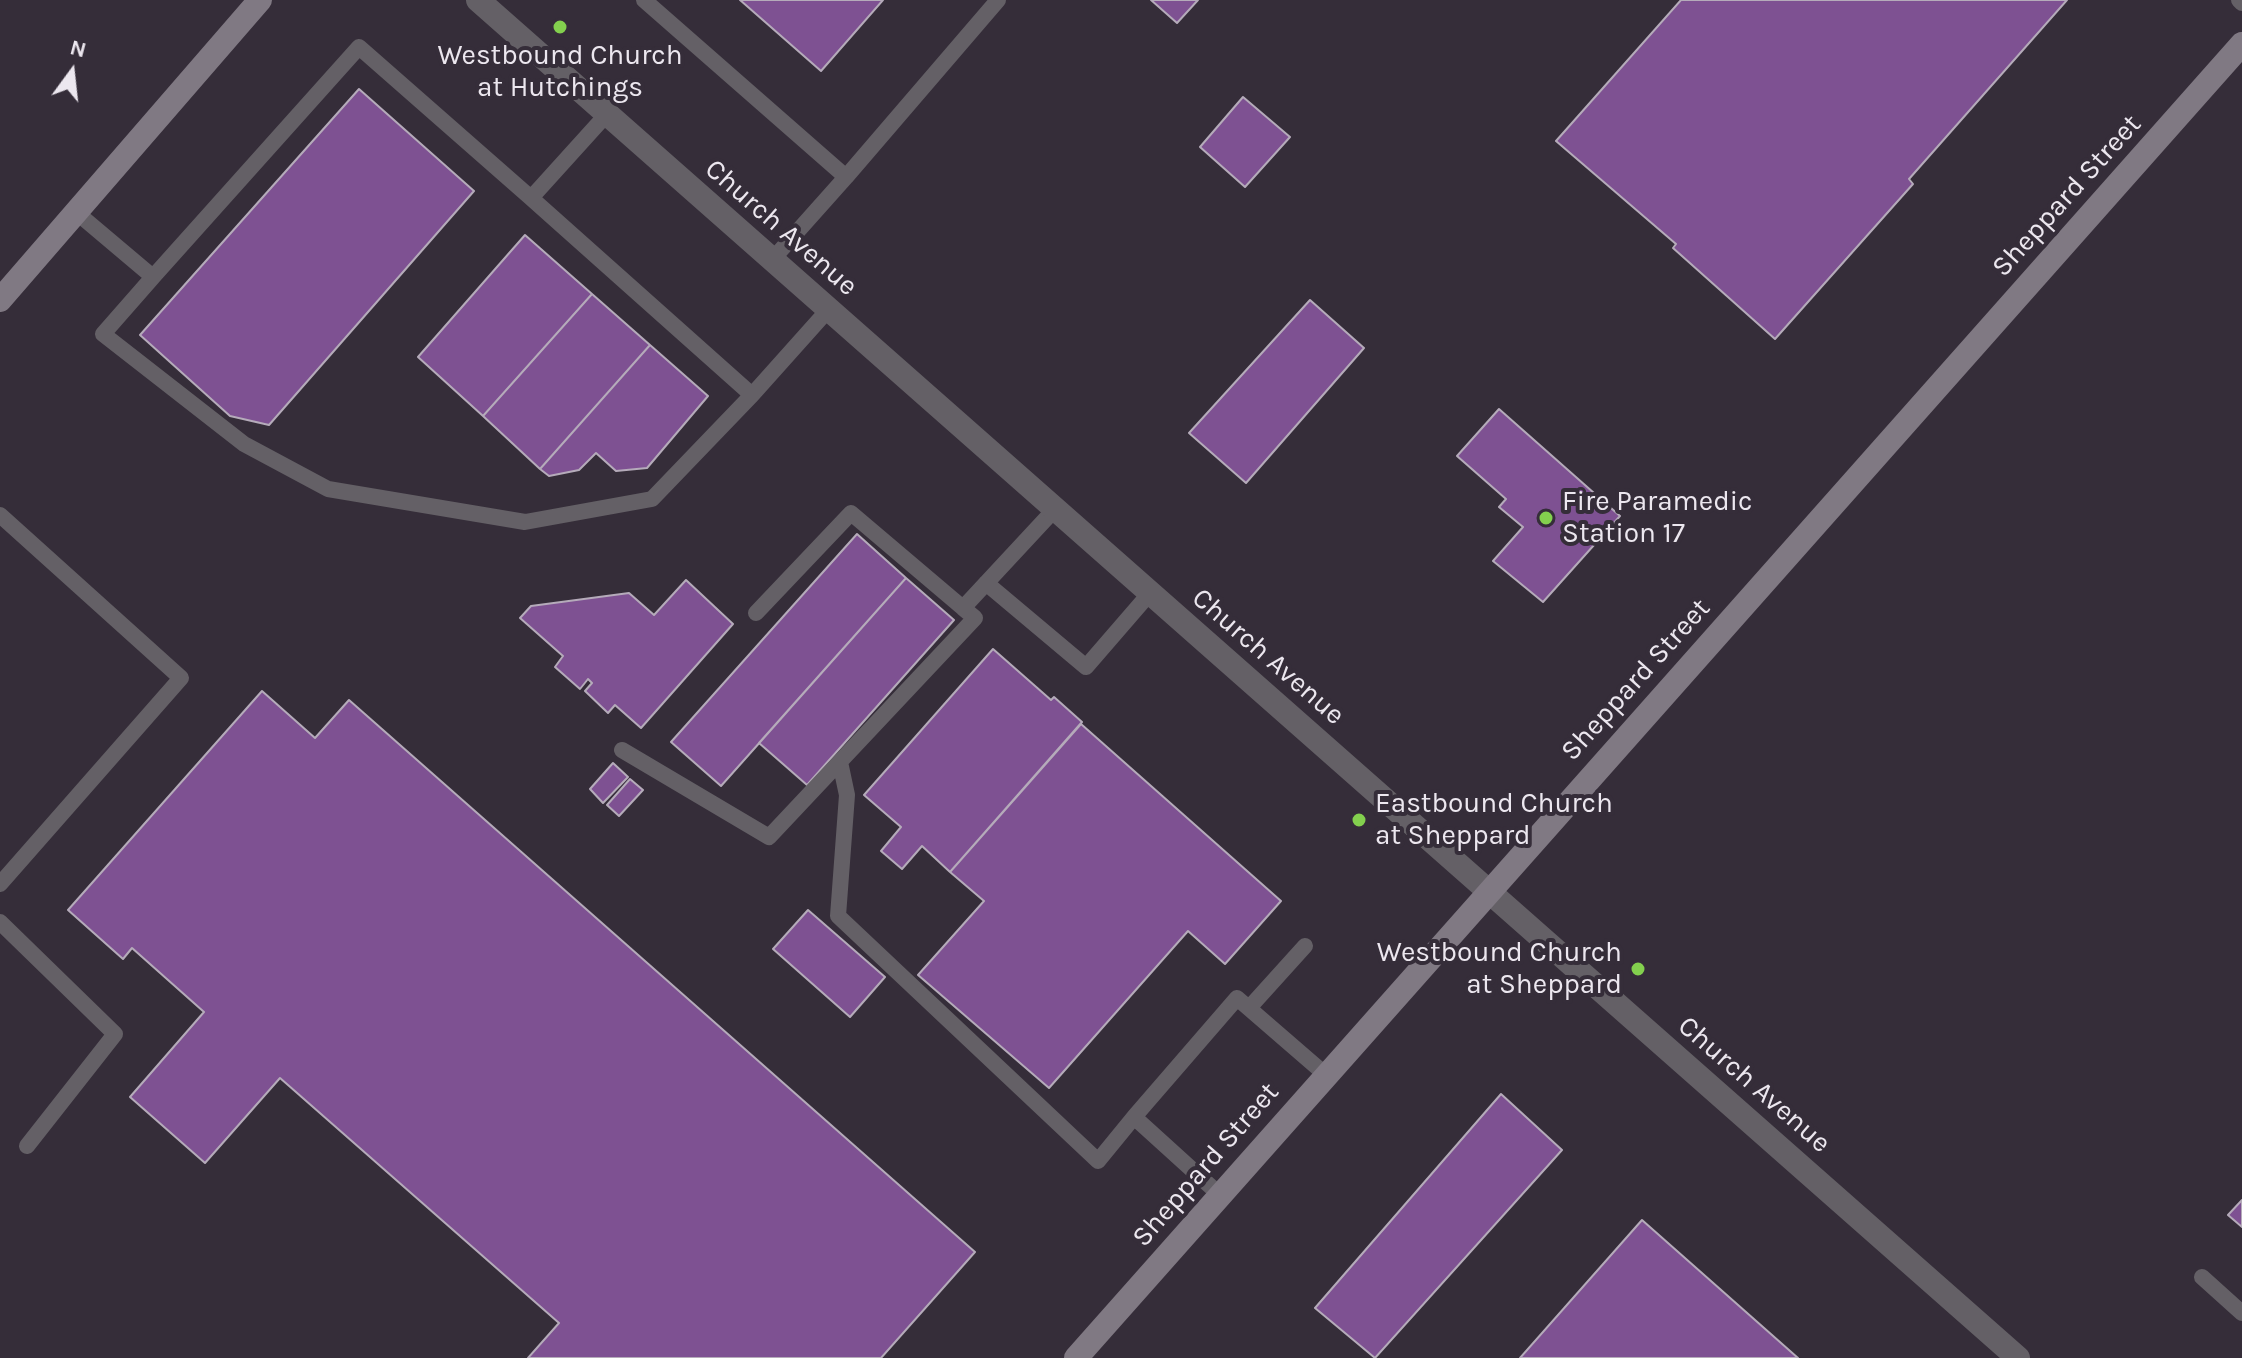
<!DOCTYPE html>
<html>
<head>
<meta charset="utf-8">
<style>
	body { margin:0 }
	#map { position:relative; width:2242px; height:1358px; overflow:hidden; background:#352d39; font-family:Karla,sans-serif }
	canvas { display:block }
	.north { position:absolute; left:32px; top:32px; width:80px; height:80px; -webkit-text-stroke:6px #352d39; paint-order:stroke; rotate:15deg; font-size:22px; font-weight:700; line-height:32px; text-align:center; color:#ece7ef }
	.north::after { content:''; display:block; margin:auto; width:28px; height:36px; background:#ece7ef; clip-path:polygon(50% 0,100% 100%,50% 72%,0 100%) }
</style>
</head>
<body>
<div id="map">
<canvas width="2242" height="1358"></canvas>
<div class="north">N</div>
</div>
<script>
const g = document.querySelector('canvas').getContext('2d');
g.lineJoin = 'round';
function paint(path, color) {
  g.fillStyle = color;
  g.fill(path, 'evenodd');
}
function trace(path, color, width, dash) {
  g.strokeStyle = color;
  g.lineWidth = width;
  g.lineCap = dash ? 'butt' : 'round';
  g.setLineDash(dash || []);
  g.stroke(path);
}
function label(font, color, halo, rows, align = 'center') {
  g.font = font + ' Karla,sans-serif';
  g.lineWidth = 8;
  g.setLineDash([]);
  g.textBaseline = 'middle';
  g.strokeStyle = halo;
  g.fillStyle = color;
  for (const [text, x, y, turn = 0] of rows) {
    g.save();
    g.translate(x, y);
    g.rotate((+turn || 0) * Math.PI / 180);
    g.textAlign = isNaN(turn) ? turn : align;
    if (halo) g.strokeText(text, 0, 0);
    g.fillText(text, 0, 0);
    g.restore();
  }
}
const building = new Path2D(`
	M740 0H883L821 71Z
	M1151 0H1198L1177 23Z
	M1681 0H2067L1909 179 1913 184 1775 339 1673 248 1676 244 1556 141Z
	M359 89 474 191 269 425 230 416 140 335Z
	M1243 97 1290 137 1245 187 1200 147Z
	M525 235 592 294 483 416 418 357Z
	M592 294 650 345 540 469 483 416Z
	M1310 300 1364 348 1246 483 1189 433Z
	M650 345 708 396 647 468 616 471 596 453 579 470 549 476 540 469Z
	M1499 409 1620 516 1543 602 1493 561 1523 527 1499 507 1506 499 1457 456Z
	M857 534 906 578 721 786 671 742Z
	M906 578 954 620 807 785 759 743Z
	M686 580 733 624 641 728 615 705 608 713 585 691 592 683 588 679 580 689 555 667 563 656 520 618 531 606 629 593 654 615Z
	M993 649 1051 700 1054 697 1082 722 950 872 922 846 902 869 881 851 901 827 864 795Z
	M262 691 315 738 349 700 975 1252 881 1358H528L559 1323 280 1078 205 1163 130 1097 204 1012 132 948 123 959 68 910Z
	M1081 724 1281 901 1225 964 1188 931 1049 1088 918 975 984 901 950 872Z
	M613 763 628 777 603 803 590 789Z
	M630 779 643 790 619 816 607 805Z
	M808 910 885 977 850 1017 773 949Z
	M1501 1094 1562 1150 1375 1358 1315 1308Z
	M2242 1200V1227L2228 1215Z
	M1642 1220 1798 1358H1520Z`);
const lane = new Path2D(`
	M644 0 846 177 772 260
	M2239 0 2242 3
	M846 177 998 0
	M531 198 752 395
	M76 212 153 277 359 47 531 198 607 114
	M153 277 103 334 244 444 328 489 525 522 652 499 752 395 828 310
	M0 515 181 678 0 884
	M986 583 1086 667 1150 593
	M756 613 851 513 963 608 1055 509
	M622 750 769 837 975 618 963 608
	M840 762 847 795 838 916 1098 1161 1134 1117 1220 1195
	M0 922 115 1034 27 1146
	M1249 1008 1305 946
	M1134 1117 1237 998 1326 1075
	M2202 1277 2242 1313`);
const street = new Path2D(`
	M478 0 2018 1358`);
const secondary = new Path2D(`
	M0 300 260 0
	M1076 1358 2242 44`);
const markers = [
	[560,27,8,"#83d04e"],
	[1546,518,8,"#83d04e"],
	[1359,820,8,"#83d04e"],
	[1638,969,8,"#83d04e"]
];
const poiNames = [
	["Westbound Church",560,56,"center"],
	["at Hutchings",560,88,"center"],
	["Fire Paramedic",1562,502],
	["Station 17",1562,534],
	["Eastbound Church",1375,804],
	["at Sheppard",1375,836],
	["Westbound Church",1622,953,"right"],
	["at Sheppard",1622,985,"right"]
];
const streetNames = [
	["Sheppard Street",2067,196,-48],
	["Church Avenue",781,228,41],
	["Church Avenue",1268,657,41],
	["Sheppard Street",1636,680,-48],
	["Church Avenue",1754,1085,41],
	["Sheppard Street",1206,1165,-49]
];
paint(building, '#7e5192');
trace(building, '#b5abba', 2);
trace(lane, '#646066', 16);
trace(street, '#646066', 24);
trace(secondary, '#807983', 24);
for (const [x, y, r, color] of markers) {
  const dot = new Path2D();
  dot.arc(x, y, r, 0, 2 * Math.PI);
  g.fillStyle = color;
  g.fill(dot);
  trace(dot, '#352d39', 3);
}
label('28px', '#ece7ef', '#352d39', poiNames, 'left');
label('28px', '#ece7ef', '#352d39', streetNames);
</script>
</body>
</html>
